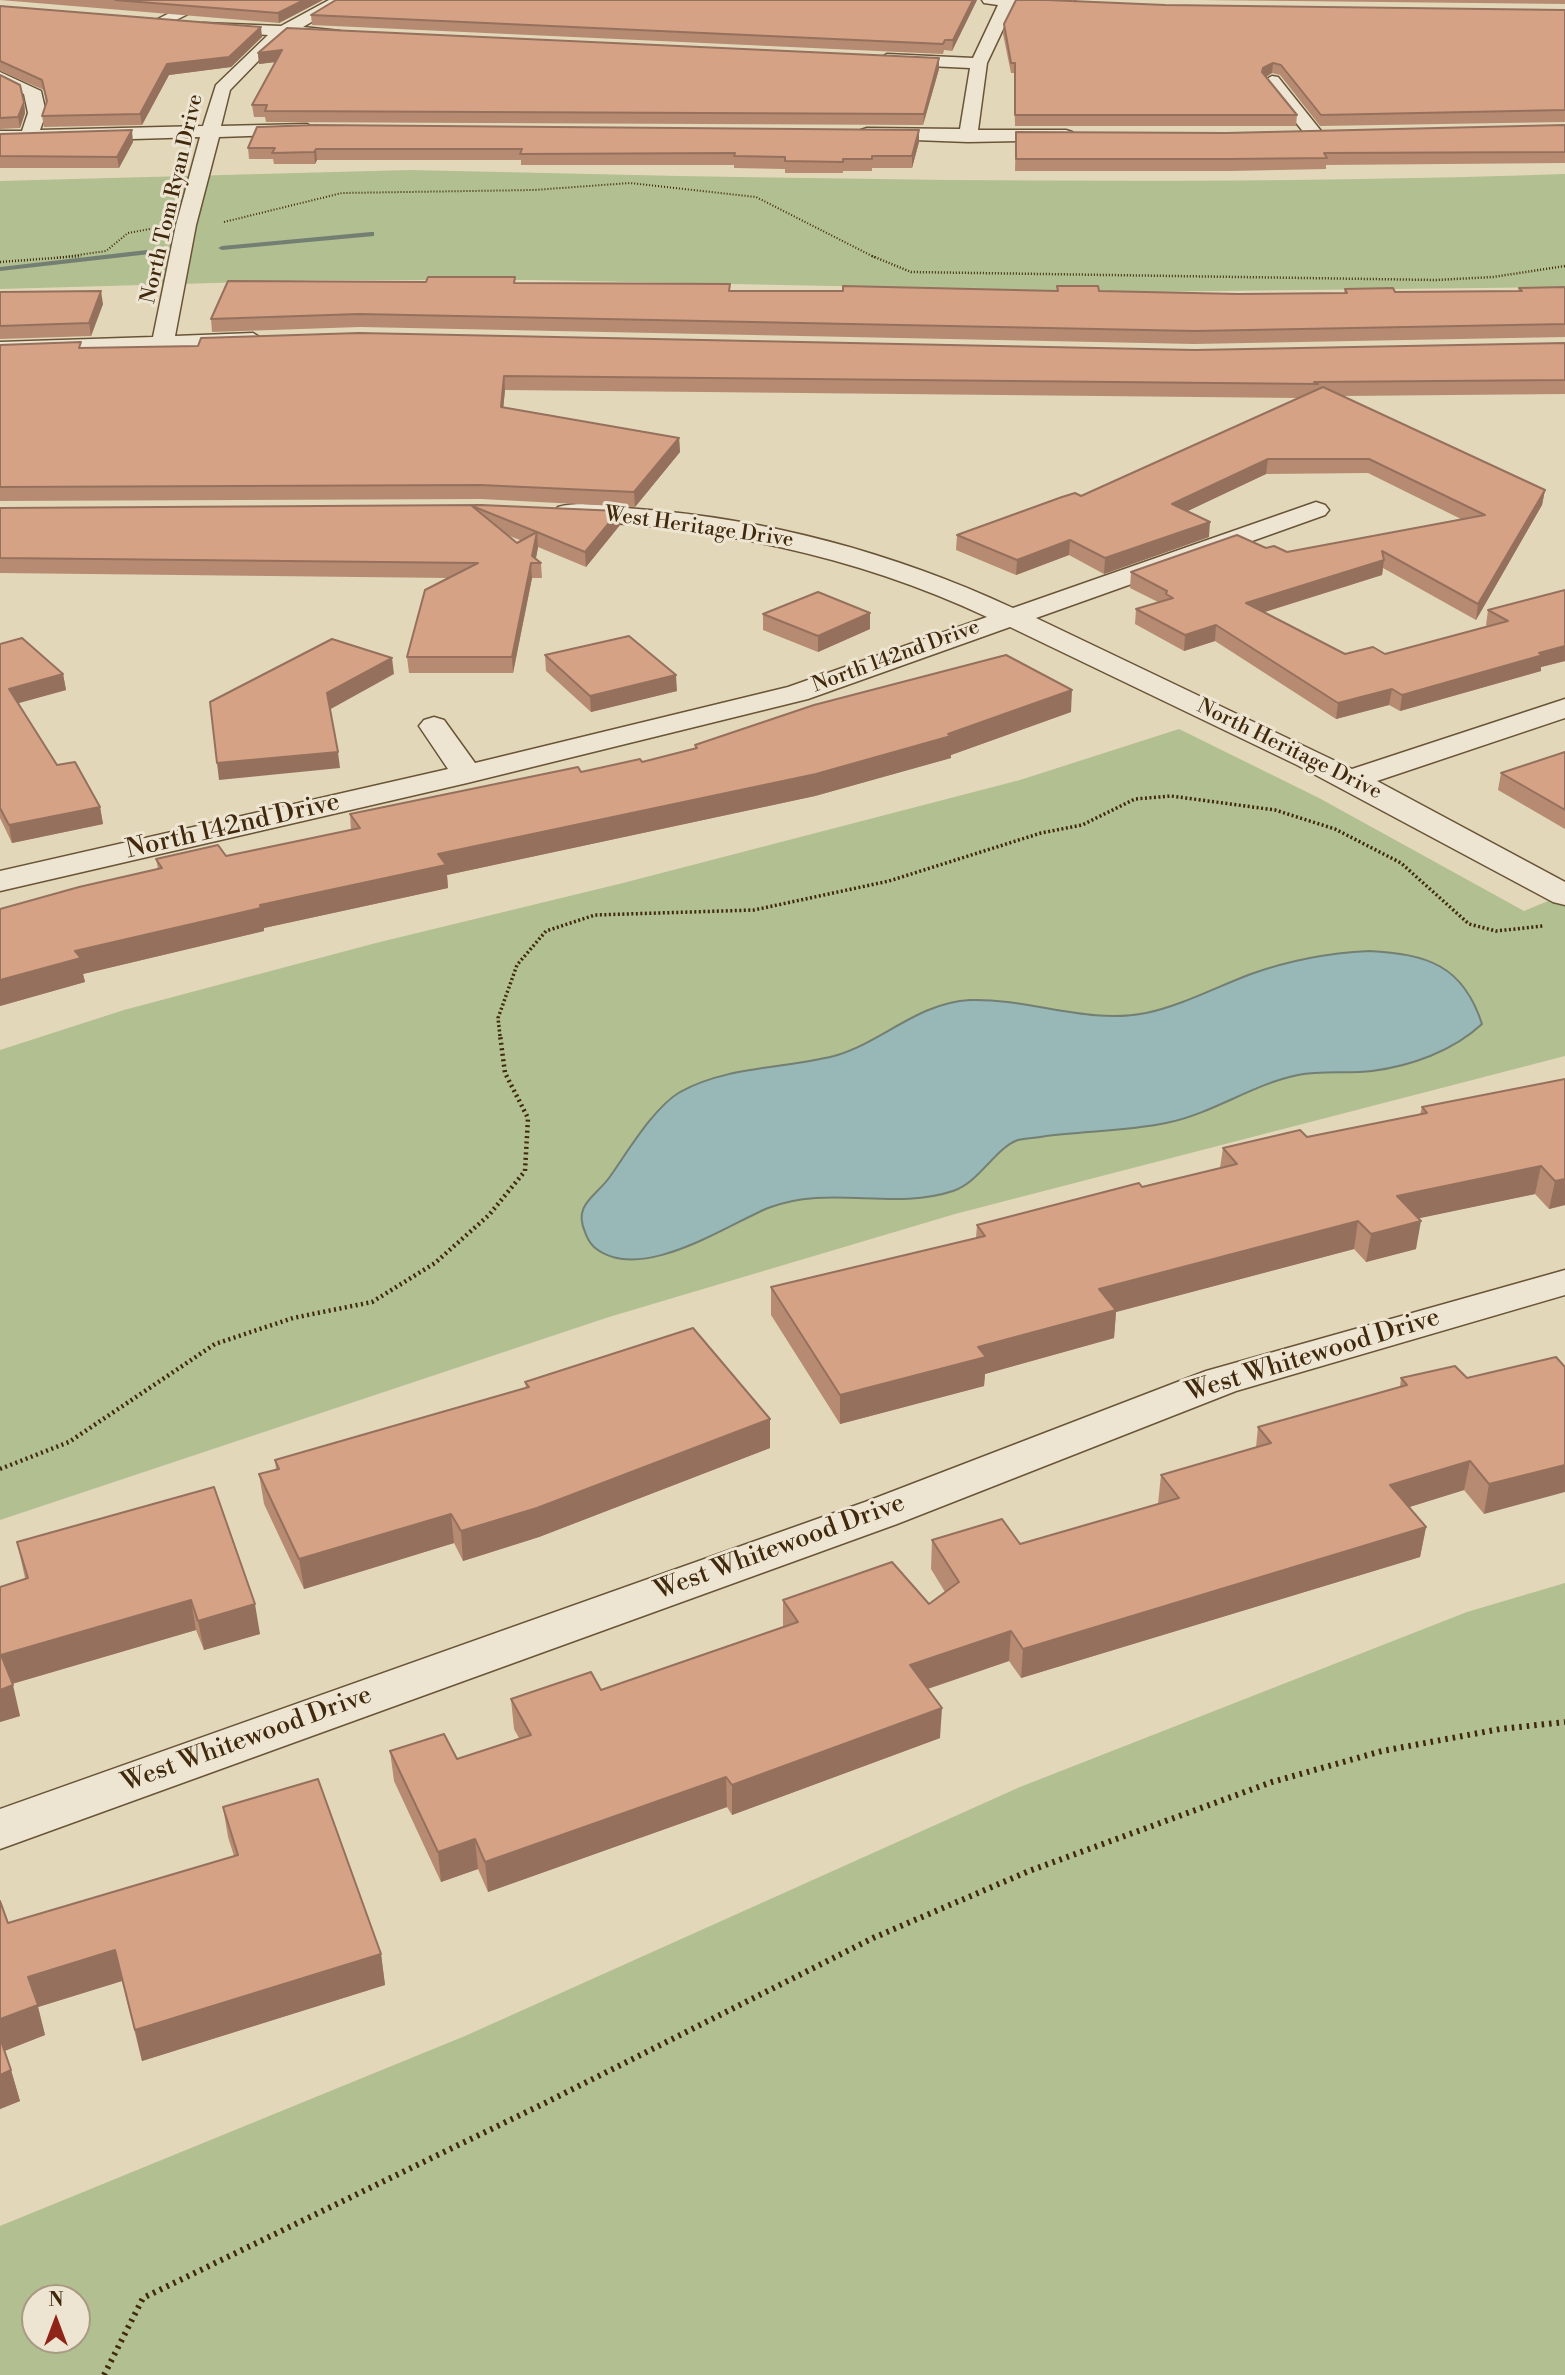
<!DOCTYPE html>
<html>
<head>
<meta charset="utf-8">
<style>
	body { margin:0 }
	#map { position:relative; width:1565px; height:2375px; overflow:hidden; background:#e3d7b9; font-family:"Libre Bodoni",serif }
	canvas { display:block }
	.north { position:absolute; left:21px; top:2284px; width:70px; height:70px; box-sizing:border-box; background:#ede5d2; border:2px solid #a89a83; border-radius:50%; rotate:0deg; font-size:19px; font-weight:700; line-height:28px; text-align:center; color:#40290c }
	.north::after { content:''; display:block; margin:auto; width:24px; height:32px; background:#8f2418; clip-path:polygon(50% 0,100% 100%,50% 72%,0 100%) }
</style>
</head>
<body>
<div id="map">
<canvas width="1565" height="2375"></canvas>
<div class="north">N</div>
</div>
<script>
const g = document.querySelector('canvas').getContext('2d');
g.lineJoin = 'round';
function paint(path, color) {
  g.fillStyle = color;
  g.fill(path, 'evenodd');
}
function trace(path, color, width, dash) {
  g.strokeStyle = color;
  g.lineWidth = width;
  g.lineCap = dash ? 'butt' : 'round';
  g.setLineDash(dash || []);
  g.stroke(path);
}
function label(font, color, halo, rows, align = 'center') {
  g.font = font + ' "Libre Bodoni",serif';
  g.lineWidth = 6;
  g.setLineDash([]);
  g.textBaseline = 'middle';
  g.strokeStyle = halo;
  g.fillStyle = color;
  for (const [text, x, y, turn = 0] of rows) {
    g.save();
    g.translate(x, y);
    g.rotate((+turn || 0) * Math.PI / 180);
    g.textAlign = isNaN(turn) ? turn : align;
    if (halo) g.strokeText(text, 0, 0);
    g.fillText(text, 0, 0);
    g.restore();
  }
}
const green = new Path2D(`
	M410 170C795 179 1180 187 1565 174V287L1131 292 533 280H319L0 289V181Z
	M1179 729 1319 798 1524 911 1565 894V1056L955 1214 609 1317 0 1520V1050L124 1010 376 943 623 883 1020 780Z
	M1565 1583V2375H0V2226L465 2036 1020 1787 1467 1612ZM35 2298H77V2340H35Z`);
const water = new Path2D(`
	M1369 951C1427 954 1463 965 1482 1024 1453 1051 1411 1066 1372 1071 1348 1074 1322 1070 1298 1075 1253 1084 1212 1114 1166 1123 1127 1131 1086 1131 1046 1136 1037 1138 1026 1138 1018 1140 995 1148 980 1182 953 1191 893 1211 828 1184 768 1208 725 1226 639 1285 594 1247 589 1242 587 1238 585 1232 573 1205 595 1197 609 1178 627 1153 653 1108 680 1092 727 1066 783 1069 834 1056 883 1042 917 1003 970 1000 1029 998 1088 1025 1146 1013 1183 1005 1216 987 1251 974 1290 960 1328 953 1369 951Z`);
const stream = new Path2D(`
	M371 232H374V236L222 250 218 248 222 246Z
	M147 250 151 252 150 254 0 271V267Z`);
const pathFar4 = new Path2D(`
	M224 222 342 193 534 190 630 183 756 197 876 258
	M57 258 106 251 128 233 150 229`);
const pathFar3 = new Path2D(`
	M872 256 911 272 1436 280 1493 277 1565 266
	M0 262 81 256`);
const pathFar2 = new Path2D(`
	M500 1036 498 1018 517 965 546 931 595 915 754 910 889 881 1041 833 1082 825 1135 799 1171 796 1275 810 1335 829 1401 863 1469 924 1496 931 1543 926`);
const pathFar1 = new Path2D(`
	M0 1469 69 1442 215 1344 293 1318 372 1302 435 1263 489 1215 525 1171 528 1118 505 1073 500 1035`);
const path = new Path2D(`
	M104 2375 143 2298 545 2103 873 1938 1029 1871 1272 1782 1382 1751 1500 1729 1565 1722`);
const street = new Path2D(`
	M195 0H216L166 25 160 27 152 22Z
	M329 0H349L303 27 340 31V37L287 36 263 56 230 90 221 126 307 124 316 129 307 134 219 137 196 225 175 336 253 333 264 340 261 345 0 356V342L153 337 176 225 200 137 0 143V131H22L28 113 24 94 0 83V72L41 91 46 113 40 130 203 126 216 85 268 35 209 31 203 29V23L281 26Z
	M982 0H1074L1076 3 1068 8 1014 6 987 63 978 130H1066L1072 132 1075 136 1072 140 968 142 861 138 858 134 861 130 867 128 960 129 970 68 887 64 879 59 887 54 973 58 998 5 984 3Z
	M1272 76 1278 77 1321 131 1324 135 1321 139H1309L1266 85 1263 81Z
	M1316 502 1325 505 1329 510 1325 515 1036 618 1352 769 1565 699V718L1377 781 1565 882V905L1553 902 1297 765 1010 627 808 699 467 783 0 891V871L448 769 419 726 424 720 434 717 444 720 475 763 788 687 987 617C853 554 714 527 567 520L558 517 554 512 558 507C582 500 613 507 638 509 768 519 894 553 1013 608Z
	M1565 1270V1295L1236 1391 897 1524 0 1849V1809L865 1502 1206 1371Z`);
const wall = new Path2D(`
	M0 0H323L279 23Z
	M977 0 952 51 944 50 943 54 312 25 311 15Z
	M1201 0H1565V4Z
	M1165 5 1565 10V122L1320 126 1280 75 1272 73 1266 77 1297 115 1296 126H1015L1014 73H1011L1003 34 1004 24Z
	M0 6 262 37 231 67 169 75 142 125 44 127 42 116 46 103 44 90 0 71Z
	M258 53 939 58V69L923 125 266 122 265 117H254L252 105 276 62 259 64Z
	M0 75 24 102 25 113 20 128 0 129Z
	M1565 125V163L1326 165V169L1230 171H1015L1016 132 1226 133Z
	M919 130V142L912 168H872V171H843V173H785V169L734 168V165H521V160H317L315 164H274L273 159H249L248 148Z
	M0 134 133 142 119 168H0Z
	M516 283 730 291H1057V286L1099 291 1238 294 1344 293 1345 289 1395 292 1518 291 1519 288 1565 287V337L1194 344 360 327 212 332 211 319Z
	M0 292 103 304 91 336 0 339Z
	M1565 343V394L1343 396 1545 490 1542 505 1476 620 1383 568 1382 575 1265 612 1345 654H1385L1487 626 1486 625 1488 610 1565 590V661L1541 667V671L1400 711 1389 705 1336 719 1215 641 1184 651 1135 624 1136 609 1158 602 1130 588 1131 572 1266 548 1287 552 1461 519 1368 473 1266 474 1187 511 1209 537 1104 574 1069 555 1016 575 956 550 957 535 1081 496 1298 398 505 390 503 408 679 438 680 452 635 507 481 499 0 501V345L82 348 1195 350Z
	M481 505 619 511 620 525 586 567 538 547 536 558 541 563 542 578H532L513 673H409L407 657 449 578 0 573V508ZM507 535 520 540H521L517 543Z
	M870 613V629L818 652 763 630V614Z
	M0 644 63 674 66 690 18 703 57 765 100 807 103 824 12 843 0 818Z
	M545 655 677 691 591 712 546 671Z
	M1071 712 951 755V758L815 796 447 875 448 888 264 928V931L83 974 85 982 0 1006V909L158 869 156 859 226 856 351 830 350 814 581 772 642 762 695 748V745Z
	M1565 752V829L1498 790 1501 773Z
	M1565 1079V1205L1549 1209 1535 1194 1418 1218 1416 1249 1366 1262 1354 1249 1116 1312 1114 1338 985 1374 984 1386 840 1424 771 1315V1287L976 1238 977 1225 1220 1168 1223 1148 1307 1137 1420 1115 1422 1107Z
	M1556 1357 1484 1514 1464 1490 1409 1507 1426 1527 1420 1557 1021 1678 1009 1661 928 1689 940 1738 732 1815 727 1807 488 1892 478 1869 441 1882 394 1781 390 1751 457 1759 519 1738 514 1729 511 1699 601 1690 783 1627V1600L929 1604 945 1592 931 1569 932 1540 1020 1544 1158 1504 1161 1475 1256 1447 1258 1427 1400 1387 1401 1378H1467Z
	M525 1382 770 1448 539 1537 463 1561 454 1543 304 1589 264 1504 259 1474 276 1470 275 1460 526 1388Z
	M214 1487 260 1634 204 1650 196 1630 12 1684 20 1716 0 1722 25 1578 17 1542Z
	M223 1807 381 1954 385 1985 142 2061 122 1981 38 2007 45 2035 4 2051 11 2070 20 2101 0 2109V1901L8 1923 234 1856 228 1837Z`);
const shadedWall = new Path2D(`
	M304 0H323L279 23 278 13Z
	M973 0H977L952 51 953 40Z
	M261 27 262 37 231 67 169 75 142 125 140 114 167 64Z
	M282 50 284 61 259 64 258 53Z
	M939 58V69L923 125 924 114Z
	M1273 63 1272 73 1262 79 1263 68Z
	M24 102 25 113 20 128 18 117Z
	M132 130 133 142 119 168 117 157Z
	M919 130V142L912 168V156Z
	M316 149 317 160 315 164 314 152Z
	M101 291 103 304 91 336 89 323Z
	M504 376 505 390 502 421 501 407Z
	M679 438 680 452 635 507 634 492Z
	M1268 459 1266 474 1171 519 1172 504Z
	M1545 490 1542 505 1476 620 1478 604Z
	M619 511 620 525 586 567 585 552Z
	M1210 522 1209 537 1104 574 1105 558Z
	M537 532 538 547 535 563 532 556Z
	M1070 540 1069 555 1016 575 1017 560Z
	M1384 560 1382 575 1245 618 1246 603Z
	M531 563 532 578 513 673 512 657Z
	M870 613V629L818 652V636Z
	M1216 625 1215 641 1184 651 1185 635Z
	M1565 646V661L1541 667V671L1400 711 1402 695 1539 653Z
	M392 658 394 674 329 710 327 693Z
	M63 674 66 690 12 705 9 689Z
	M676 675 677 691 591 712 590 696Z
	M1392 689 1389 705 1336 719 1338 703Z
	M1072 690 1071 712 951 755V758L815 796 447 875 448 888 264 928V931L83 974 85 982 0 1006V980L75 951 260 905 438 854 948 734Z
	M338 752 340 768 219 780 217 763Z
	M100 807 103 824 12 843 9 825Z
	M1541 1166 1535 1194 1392 1224 1397 1196Z
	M1565 1179V1205L1549 1209 1555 1181Z
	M1358 1221 1354 1249 1116 1312 1114 1338 985 1374 984 1386 840 1424V1395L978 1347 1099 1289Z
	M1421 1221 1416 1249 1366 1262 1371 1234Z
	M770 1419V1448L539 1537 463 1561 461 1531Z
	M1470 1461 1464 1490 1384 1515 1390 1485Z
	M1565 1465V1492L1484 1514 1489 1484Z
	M451 1514 454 1543 304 1589 299 1559Z
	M1426 1527 1420 1557 1021 1678 1023 1649Z
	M191 1600 196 1630 8 1685 1 1655Z
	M255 1604 260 1634 204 1650 198 1621Z
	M1011 1631 1009 1661 909 1695 910 1665Z
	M13 1685 20 1716 0 1722V1690Z
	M942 1708 940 1738 732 1815V1785Z
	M726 1777 727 1807 488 1892 485 1862Z
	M475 1839 478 1869 441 1882 438 1852Z
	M115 1950 122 1981 38 2007 45 2035 2 2052 0 2045V2019L28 1977Z
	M381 1954 385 1985 142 2061 135 2030Z
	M11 2070 20 2101 0 2109V2075Z`);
const building = new Path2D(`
	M115 0H304L278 13Z
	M336 0H973L953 40H945L943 44 311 15Z
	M1016 0H1047L1165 5 1565 10V110L1321 115 1281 65 1273 63 1263 68 1262 72 1297 115H1015V63H1011L1004 24Z
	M0 6 261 27 229 57 167 64 140 114 42 116 47 101 42 80 0 61Z
	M287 28 939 58 924 114 265 111 267 105H252L282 50 258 53Z
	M0 75 20 85 24 102 18 117 0 118Z
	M315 125 919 130 912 156H872V159H843V162L785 161V157L734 156 735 153 520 154 522 149H316L314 152 272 153 275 148H248L257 127Z
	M1565 125V152L1324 153 1327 158 1231 159H1016V132L1226 133Z
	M132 130 117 157 0 156V134Z
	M428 277H515L514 283 730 284 729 291H843V286L1058 291 1057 286H1098L1099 291 1238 294 1347 293 1345 289 1393 288 1395 292 1522 291 1519 288 1565 287V324L1195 331 359 314 211 319 228 281 426 282Z
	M101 291 89 323 0 326V292Z
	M359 333 1195 350 1565 343V380L1314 382 1318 384 504 376 501 407 679 438 634 492 480 485 0 487V345L81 342 79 348 198 346 201 338Z
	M1323 387 1545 490 1478 604 1382 551 1384 560 1246 603 1345 654 1373 647 1385 654 1508 621 1488 610 1565 590V646L1539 653 1543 655 1402 695 1392 689 1338 703 1216 625 1185 635 1136 609 1173 598 1166 594 1167 591 1131 572 1237 535 1266 548 1274 546 1287 552 1485 515 1369 459H1268L1172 504 1210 522 1105 558 1070 540 1017 560 957 535 1062 497 1075 493 1081 496Z
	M481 505 619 511 585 552 537 532 532 556 541 563H531L512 657H407L425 590 478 563 0 558V508ZM472 506 537 532 517 543Z
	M818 592 870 613 818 636 763 614Z
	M629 636 676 675 590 696 545 655Z
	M22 638 63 674 9 689 57 765 75 762 100 807 9 825 0 808V644Z
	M332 639 392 658 327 693 338 752 217 763 210 702Z
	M1006 655 1072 690 948 734 951 736 816 774 438 854 446 865 260 905 261 908 75 951 81 958 0 980V909L79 887 162 868 156 859 218 845 226 856 360 828 350 814 578 767 581 772 640 759 642 762 697 748 695 745 814 705Z
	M1565 752V810L1501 773Z
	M1565 1079V1179L1555 1181 1541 1166 1397 1196 1421 1221 1371 1234 1358 1221 1099 1289 1116 1310 978 1347 986 1357 840 1395 771 1287 985 1236 977 1225 1139 1183 1142 1187 1237 1164 1223 1148 1300 1130 1307 1137 1427 1113 1422 1107Z
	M693 1328 770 1419 537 1508 461 1531 451 1514 299 1559 259 1474 279 1469 275 1460 529 1387 525 1382Z
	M1556 1357 1565 1367V1465L1489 1484 1470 1461 1390 1485 1426 1527 1023 1649 1011 1631 910 1665 942 1708 732 1785 726 1777 485 1862 475 1839 438 1852 390 1751 444 1734 457 1759 531 1735 511 1699 591 1672 601 1690 798 1622 783 1600 892 1562 929 1604 959 1582 932 1540 1002 1519 1020 1544 1179 1498 1161 1475 1271 1443 1258 1427 1407 1385 1401 1378 1455 1366 1467 1378Z
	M214 1487 255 1604 198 1621 191 1600 1 1655 13 1685 0 1690V1587L28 1578 17 1542Z
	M318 1779 381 1954 135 2030 115 1950 28 1977 38 2005 0 2019V1901L8 1923 238 1855 223 1807Z
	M0 2038 11 2070 0 2075Z`);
const farStreetnames = [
	["North Tom Ryan Drive",173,199,-77],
	["West Heritage Drive",699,528,8],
	["North 142nd Drive",896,657,-20],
	["North Heritage Drive",1289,750,26]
];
const streetNames = [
	["North 142nd Drive",233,827,-13],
	["West Whitewood Drive",1313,1356,-17],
	["West Whitewood Drive",780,1548,-20],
	["West Whitewood Drive",247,1740,-20]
];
paint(green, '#b1bf91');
paint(water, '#97b8b7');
trace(water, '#747f73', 2);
paint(stream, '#747f73');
trace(street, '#695437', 3);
trace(pathFar4, '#40290c', 2, [1, 2]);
trace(pathFar3, '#40290c', 2.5, [1, 2]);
trace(pathFar2, '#40290c', 3.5, [2, 2.5]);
trace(pathFar1, '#40290c', 4.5, [2, 3.5]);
trace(path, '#40290c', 6, [2.5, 5]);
paint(street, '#ede5d2');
paint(wall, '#b78b72');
paint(shadedWall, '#95715d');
paint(building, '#d5a285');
trace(building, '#95715d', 2);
label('21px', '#40290c', '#ede5d2', farStreetnames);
label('26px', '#40290c', '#ede5d2', streetNames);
</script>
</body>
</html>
